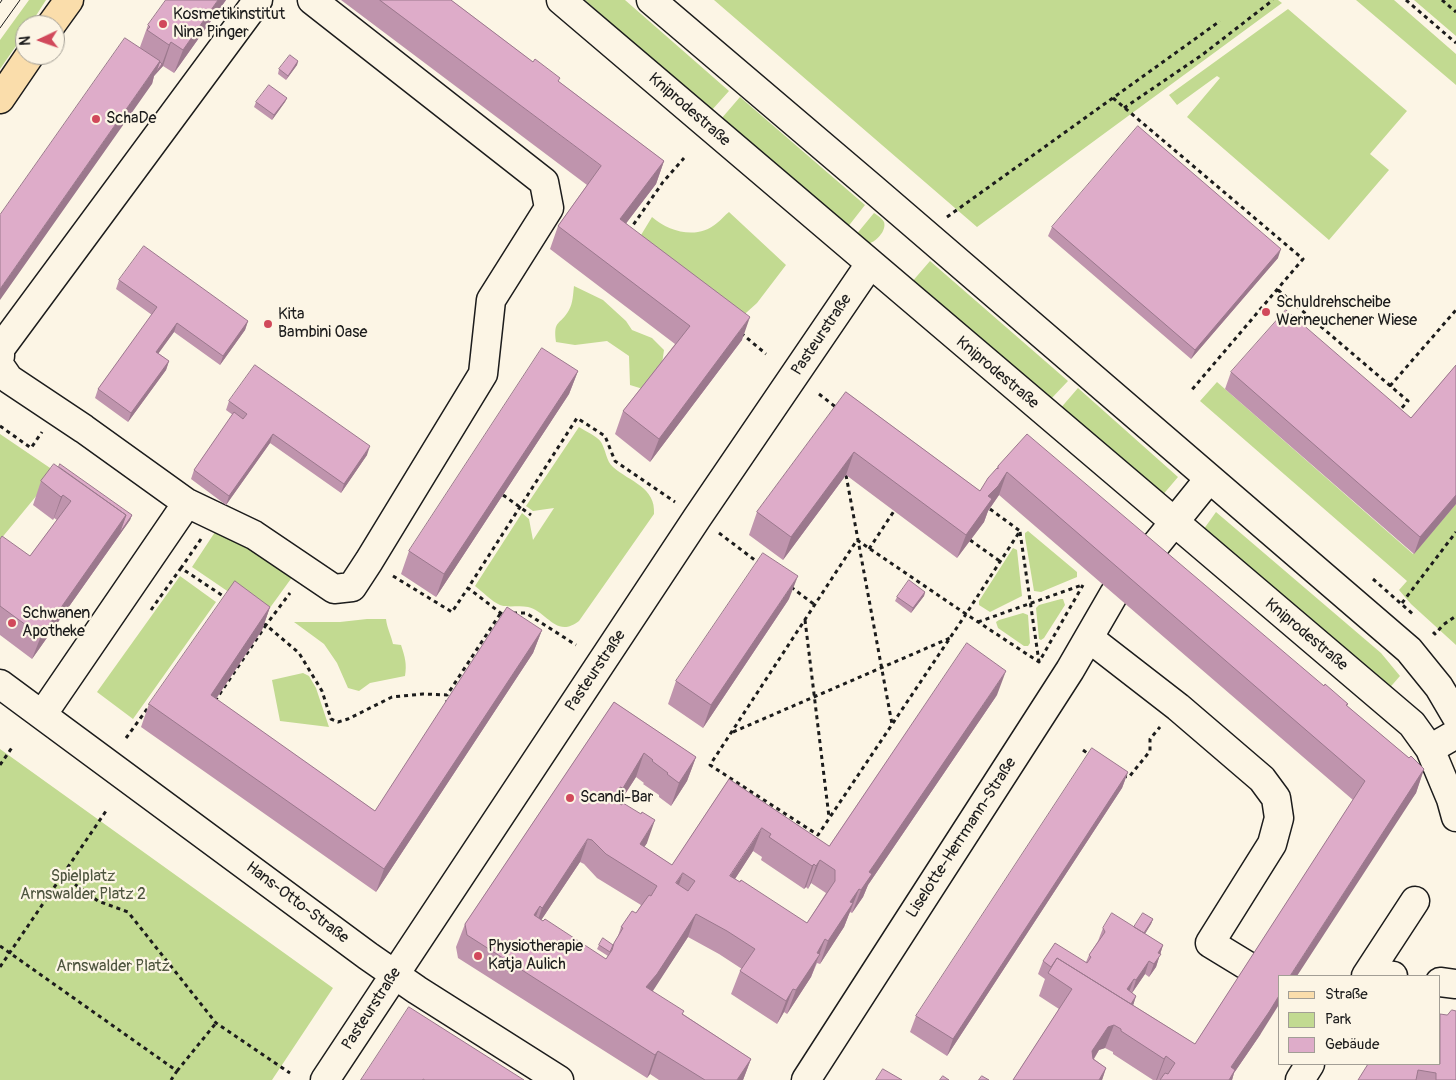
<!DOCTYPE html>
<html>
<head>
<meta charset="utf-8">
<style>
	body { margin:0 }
	#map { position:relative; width:1456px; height:1080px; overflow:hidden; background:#fcf5e5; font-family:Pangolin,sans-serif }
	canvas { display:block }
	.legend { position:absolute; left:1278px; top:975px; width:162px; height:90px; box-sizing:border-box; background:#fcf5e5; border:1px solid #a29e95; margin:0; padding:6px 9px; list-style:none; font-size:15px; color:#1c1c1c }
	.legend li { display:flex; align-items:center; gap:10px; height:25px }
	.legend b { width:25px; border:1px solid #a29e95 }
	.north { position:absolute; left:15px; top:15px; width:50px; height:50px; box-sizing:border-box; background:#fcf5e5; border:1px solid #a29e95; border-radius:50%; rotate:267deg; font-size:14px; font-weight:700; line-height:20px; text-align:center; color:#1c1c1c }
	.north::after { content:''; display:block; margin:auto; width:18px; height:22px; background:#d1495b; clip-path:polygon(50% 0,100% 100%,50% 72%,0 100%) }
</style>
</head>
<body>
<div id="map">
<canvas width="1456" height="1080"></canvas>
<ul class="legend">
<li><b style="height:6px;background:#faddab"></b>Straße</li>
<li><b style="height:14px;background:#c2da91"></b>Park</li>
<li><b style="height:14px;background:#deacc9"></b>Gebäude</li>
</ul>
<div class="north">N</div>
</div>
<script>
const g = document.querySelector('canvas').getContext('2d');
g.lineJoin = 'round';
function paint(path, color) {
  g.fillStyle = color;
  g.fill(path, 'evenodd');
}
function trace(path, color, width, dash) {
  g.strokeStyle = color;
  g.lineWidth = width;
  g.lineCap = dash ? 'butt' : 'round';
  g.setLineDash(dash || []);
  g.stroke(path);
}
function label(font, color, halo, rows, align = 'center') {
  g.font = font + ' Pangolin,sans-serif';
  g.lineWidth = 4.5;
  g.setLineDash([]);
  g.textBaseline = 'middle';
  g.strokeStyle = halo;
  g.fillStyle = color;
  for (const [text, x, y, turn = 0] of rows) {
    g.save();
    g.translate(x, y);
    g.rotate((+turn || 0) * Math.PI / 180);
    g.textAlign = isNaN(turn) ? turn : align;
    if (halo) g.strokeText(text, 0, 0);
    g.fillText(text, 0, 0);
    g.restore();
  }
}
const green = new Path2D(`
	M29 0H46L30 25H25V33L0 69V40Z
	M585 0H625L729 91 711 111Z
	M714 0H1278L1282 3 977 227Z
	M1356 0H1394L1456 54V85Z
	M1414 0H1456V36Z
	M1288 9 1407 111 1370 154 1389 170 1329 240 1187 117 1220 78 1217 76 1177 105 1169 95Z
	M740 97 865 205 847 228 721 119Z
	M729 212 786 265 757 303 737 321 638 240 652 217C669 232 698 240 717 223 721 220 725 215 729 212Z
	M874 213C877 215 882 218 884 222 887 231 875 243 867 244L855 236Z
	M930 261 1068 381 1049 401 911 283Z
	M574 286 603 300 626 321 632 330 652 338 664 350 662 364 643 389 630 385 629 356 607 341 575 345 556 342C553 319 560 326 569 310 573 303 573 294 574 286Z
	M1217 382 1413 554 1456 504V645L1411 604 1399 590 1407 581 1200 401Z
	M1078 388 1178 477 1161 497 1059 410Z
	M579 427C585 431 597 436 601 442 606 450 606 461 613 467 630 482 656 487 654 514L579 621C556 639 547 611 528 607 519 605 508 608 500 605 491 601 483 592 475 586L522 513 529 519 533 540 554 508 533 511 526 506Z
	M0 434 56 472 0 540Z
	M1216 512 1381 653 1400 676 1386 692 1201 533Z
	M217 529 247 542 293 576 264 616 192 567Z
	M1028 531 1077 572V577L1041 592 1034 591 1025 537V533Z
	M1013 548 1017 550 1022 596 990 612 979 605V601Z
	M180 576 216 602 133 719 97 692Z
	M1061 599H1063L1065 605 1044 638 1041 640 1039 639 1036 608 1039 605Z
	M1023 613 1028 615 1030 643 1028 646H1024L998 628 996 622 999 620Z
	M367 619H386C387 628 391 635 393 644L401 645C405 657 407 664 405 676L370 683 359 691 348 688 337 663 324 644 294 622H340Z
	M303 673 309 676 316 688 329 727 280 721 272 680Z
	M0 749 333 988 272 1080H0Z`);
const path = new Path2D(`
	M1406 0 1456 43
	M1442 0 1456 12
	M1113 98 1303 259 1190 392
	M1124 108 1202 55 1273 0
	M947 217 1220 21
	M629 231 663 182 684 158
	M1278 290 1408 401 1399 411
	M741 333 766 354
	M1390 386 1456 310
	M819 394 837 408
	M0 426 31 448 42 432
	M846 475 892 724
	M503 495 531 515
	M990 509 1020 531 966 614 857 540 710 765 818 835 966 614 1039 662 1083 585
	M1020 532 1039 662
	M719 533 760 564
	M201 539 181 568 226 598
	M970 540 1001 562
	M869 549 894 511
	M393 576 452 612 468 588
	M1373 579 1415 616
	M791 587 815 605
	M1402 603 1456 532
	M151 610 181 568
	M513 613H526L576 645
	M502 614 468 588 577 418 605 436 615 461 675 502
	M805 620 829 817
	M978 622 1082 585
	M264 624 266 625 290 593
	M1433 632 1435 634 1443 625 1456 616
	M215 701 266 625 299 653 322 691 331 719 338 722 348 719 392 697 423 694 447 695 500 614
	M447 704V695
	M733 732 950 638
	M126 738 150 705
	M1083 750 1091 756
	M0 765 13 746
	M1123 776 1129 777 1150 751V739L1160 727
	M62 875 98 901 128 912 216 1023 290 1073
	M0 946 177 1071 171 1080
	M0 967 106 811
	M177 1071 216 1023`);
const minor = new Path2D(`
	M561 0 1412 724 1430 749 1451 799 1456 817
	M651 0 872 188 1409 650 1439 687 1456 716
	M0 356V349L258 0
	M0 366 9 379 84 429 187 503 254 535 334 589 352 587 369 561 483 374 491 300 549 208 544 182 312 0
	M1142 562 1209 479
	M1089 638 1178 707 1262 779 1276 798 1279 818 1272 844 1210 943 1251 968
	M0 684 368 956 417 990 559 1080
	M42 715 187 503
	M1430 749 1456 734
	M1368 973 1393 976
	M1366 976 1415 901
	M1440 982 1456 984
	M325 1080 697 518 870 264
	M806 1080 1070 670 1114 594
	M1300 1080 1310 1064`);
const major = new Path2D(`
	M51 25 69 0
	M0 99 30 55`);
const tram = new Path2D(`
	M0 3 2 0
	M0 28 20 0`);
const wall = new Path2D(`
	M226 0 174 73 163 66 154 76 152 84 140 47 148 25Z
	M341 0H451L664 161 656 184 626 223 742 340 650 462 615 434 623 411 675 344 550 249 558 226 587 185Z
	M298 61 297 65 286 80 278 74 279 69Z
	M287 98 285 102 272 120 254 107 256 102Z
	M1052 227 1278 258 1191 359 1048 236Z
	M119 280 248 321 245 330 220 365 174 332 158 353 169 361 166 370 128 422 95 398 98 389 152 315 116 289Z
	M1456 365V504L1414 554 1225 389 1231 372 1411 418Z
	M578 371 569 394 436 597 401 574 409 551Z
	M846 392 980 491 997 468 998 466 1324 686 1348 704 1347 706 1409 758 1424 769 1416 793 1280 976 1260 1035 1234 1073 1232 1080H1153L1113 1054V1052L1105 1048 1099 1050 1094 1059 1106 1068 1102 1080H1013L1059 1009 1039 996 1045 979 1038 974 1043 961 1086 962 1089 955 1098 941 1103 928 1134 927 1153 919 1151 924 1145 934 1163 945 1156 967 1149 977 1145 974 1132 993 1136 996 1133 1005 1195 1044 1353 800 999 495 988 511 984 522 957 558 846 475 783 560 749 535 757 512Z
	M229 401 367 455 341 493 270 443 226 505 191 479 194 470 233 415 226 410Z
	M41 481 132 515 130 520 32 659 0 635V539L30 556 57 520 54 518 53 520 33 505Z
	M925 592 924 596 911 613 895 601 897 597Z
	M789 599 703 728 668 704 676 681Z
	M270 607 262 630 216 699 375 811 542 630 533 653 376 892 141 727 149 704Z
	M997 695 868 885 863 897 852 913 850 912 849 914 844 927 820 964 817 963 811 977 787 1014 784 1012 777 1024 731 994 740 971 742 969 719 954 688 937 652 991 683 1014 751 1059 743 1080H659L650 1074 647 1078 458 958 456 947 465 924 614 702 696 757 687 781 671 806 659 797V795L643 784 644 783 636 777 619 804 647 843 644 847 672 865 729 779 829 846ZM753 851 762 857 761 860 804 889 806 887 808 889 811 883 826 893 807 923 735 879ZM580 862 584 864 597 878 641 905 636 913 621 927 618 936 613 945H599L597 949 608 956 606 959 541 920Z
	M1128 772 1122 788 947 1056 910 1032 916 1016Z
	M1447 1015 1456 1080H1358Z`);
const shadedWall = new Path2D(`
	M218 0H226L174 73 183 50Z
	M171 42 163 66 154 76 152 84 0 300V289L160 61 156 72 162 64 169 45Z
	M298 61 297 65 286 80 288 76Z
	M287 98 285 102 272 120 274 115Z
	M664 161 656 184 612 242 620 219Z
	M1281 249 1278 258 1191 359 1195 350Z
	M750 317 742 340 650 462 659 439Z
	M248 321 245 330 220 365 223 356Z
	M177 323 174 332 153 361 156 352Z
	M169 361 166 370 128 422 131 413Z
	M578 371 569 394 436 597 444 574Z
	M273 434 270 443 226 505 229 496Z
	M370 446 367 455 341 493 344 484Z
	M854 452 846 475 783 560 791 537Z
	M1007 472 999 495 988 511 984 522 957 558 966 535 988 496Z
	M63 495 54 518 53 520 61 497Z
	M1456 495V504L1414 554 1420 537Z
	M126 515H132L130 520 32 659 41 636Z
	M798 576 789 599 703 728 711 705Z
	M925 592 924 596 911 613 913 608Z
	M270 607 262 630 203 718 211 695Z
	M542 630 533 653 376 892 384 869Z
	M1006 671 997 695 868 885 863 897 852 913 861 890 869 872Z
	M644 753 636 777 614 811 623 788Z
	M696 757 687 781 671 806 679 783Z
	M1424 769 1416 793 1297 976H1290Z
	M1128 772 1122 788 947 1056 953 1039Z
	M620 787 612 810V800Z
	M655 820 647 843 631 867 640 844Z
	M762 828 753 851 722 899 730 876Z
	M588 839 580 862 534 931 542 908Z
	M820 860 811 883 808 889 816 866Z
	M814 864 806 887 804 889 812 866Z
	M683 873 675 896 676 883Z
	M859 889 844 927 820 964 828 941 850 902Z
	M540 906 531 929 534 915Z
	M696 914 688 937 649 997 646 987Z
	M1153 919 1151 924 1138 945 1140 941Z
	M825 939 811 977 787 1014 796 990Z
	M1163 945 1156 967 1149 977 1158 953Z
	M1149 961 1145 974 1132 993 1136 980Z
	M1134 979 1129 992 1127 989Z
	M793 989 784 1012 777 1024 786 1001Z
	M1280 994V1003L1260 1035 1234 1073 1232 1080H1226L1231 1067Z
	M1136 996 1132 1009 1125 1013Z
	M1114 1025 1105 1048 1099 1050 1084 1074 1092 1051 1108 1027Z
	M658 1051 650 1074 647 1078 655 1055Z
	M1166 1056 1157 1080H1156L1164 1059Z
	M751 1059 743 1080H737Z
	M1106 1068 1102 1080H1099Z`);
const building = new Path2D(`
	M166 0H218L183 50 171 42 169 45 147 30 150 27 148 25Z
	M380 0H451L533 62 535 59 560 78 558 81 664 161 620 219 750 317 659 439 623 411 690 326 558 226 601 166Z
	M125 38 160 61 0 289V215Z
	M290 55 298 61 288 76 279 69Z
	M160 62 162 64 156 72Z
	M269 85 287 98 274 115 256 102Z
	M1138 126 1281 249 1195 350 1052 227Z
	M144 246 248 321 223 356 177 323 156 352 169 361 131 413 98 389 157 307 119 280Z
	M1286 310 1411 418 1456 365V495L1420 537 1231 372Z
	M542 348 578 371 444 574 409 551Z
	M255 365 370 446 344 484 273 434 229 496 194 470 234 412 243 419 247 414 229 401Z
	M846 392 980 491 988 478 997 468 998 469V466L1027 434 1324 686 1325 684 1348 704 1346 705 1409 758 1411 756 1424 769 1290 976H1280V994L1269 1012 1231 1067 1235 1070 1229 1080H1160L1165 1073 1168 1074 1175 1063 1166 1056 1164 1059 1121 1031V1029L1114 1025 1108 1027 1092 1051 1093 1059 1106 1068 1099 1080H1013L1072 989 1048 973 1057 958 1195 1044 1365 781 1007 472 998 486 988 496 992 499 966 535 854 452 791 537 757 512Z
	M54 464 126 515 41 636 0 606V539L2 536 30 556 71 501 63 495 61 497 41 481Z
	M60 464 132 515 119 534 126 515 59 467Z
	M763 553 798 576 711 705 676 681Z
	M909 580 925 592 913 608 897 597Z
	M235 581 270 607 211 695 375 811 507 607 542 630 384 869 149 704Z
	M967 643 1006 671 876 862 869 872 872 874 861 890 859 889 850 902 853 903 828 941 825 939 817 953 820 954 796 990 793 989 786 1001 740 971 755 949 727 931 696 914 657 974 646 987 684 1011 682 1014 751 1059 737 1080H705L658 1051 655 1055 467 935 465 924 614 702 696 757 679 783 667 774 668 773 652 761 653 760 644 753 623 788 620 787 612 800 622 805 623 803 641 814 642 812 655 820 640 844 672 865 729 779 829 846ZM762 828 771 834 769 837 812 866 814 864 816 866 820 860 835 870V881L807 923 741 880 740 882 730 876ZM588 839 592 840 606 854 657 886 651 896 649 895 636 913 632 911 621 927 623 928 614 943 612 950 606 959 545 919 543 921 534 915 540 906 542 908ZM683 873 695 881 688 891 676 883Z
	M1092 748 1128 772 953 1039 916 1016Z
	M1112 913 1163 945 1158 953 1161 954 1154 964 1149 961 1136 980 1134 979 1127 989 1136 996 1131 1004 1057 958 1051 967 1043 961 1055 943 1087 963 1091 957 1089 955 1105 932 1103 928Z
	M1143 913 1153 919 1144 933 1134 927Z
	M603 938 613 945 610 952 599 945Z
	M409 1007 524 1080H425L423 1079V1080H361Z
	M1452 1010 1456 1011V1080H1436V1073L1418 1070 1416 1080H1358L1368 1064H1440V1014L1447 1015Z
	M883 1069 902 1080H876Z
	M943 1076 949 1080H940Z
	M982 1076 989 1080H979Z`);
const markers = [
	[163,24,5,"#d1495b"],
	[96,119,5,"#d1495b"],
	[1266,312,5,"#d1495b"],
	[268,324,5,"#d1495b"],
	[12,623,5,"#d1495b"],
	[570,798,5,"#d1495b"],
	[478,956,5,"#d1495b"]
];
const poiNames = [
	["Kosmetikinstitut",173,15],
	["Nina Pinger",173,33],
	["SchaDe",106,119],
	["Schuldrehscheibe",1276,303],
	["Werneuchener Wiese",1276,321],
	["Kita",278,315],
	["Bambini Oase",278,333],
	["Schwanen",22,614],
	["Apotheke",22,632],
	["Scandi-Bar",580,798],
	["Physiotherapie",488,947],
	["Katja Aulich",488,965]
];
const streetNames = [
	["Kniprodestraße",689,110,41],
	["Pasteurstraße",822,335,-56],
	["Kniprodestraße",997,373,40],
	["Kniprodestraße",1306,635,40],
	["Pasteurstraße",596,671,-56],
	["Liselotte-Herrmann-Straße",962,838,-57],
	["Hans-Otto-Straße",297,903,37],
	["Pasteurstraße",372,1009,-57]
];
const parkNames = [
	["Spielplatz",83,877],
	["Arnswalder Platz 2",83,895],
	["Arnswalder Platz",113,967]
];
paint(green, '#c2da91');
trace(minor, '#1c1c1c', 31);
trace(major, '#1c1c1c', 31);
trace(path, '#1c1c1c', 3, [4, 4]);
trace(minor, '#fcf5e5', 28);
trace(major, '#faddab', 28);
trace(tram, '#1c1c1c', 1);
paint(wall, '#bf94ad');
paint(shadedWall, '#9b788d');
paint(building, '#deacc9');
trace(building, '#9b788d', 1);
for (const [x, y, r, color] of markers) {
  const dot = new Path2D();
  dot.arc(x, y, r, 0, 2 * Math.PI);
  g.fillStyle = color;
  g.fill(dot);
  trace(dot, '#fcf5e5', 2);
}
label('16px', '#1c1c1c', '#fcf5e5', poiNames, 'left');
label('16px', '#1c1c1c', '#fcf5e5', streetNames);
label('16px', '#4e553f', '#fcf5e5', parkNames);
</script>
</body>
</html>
